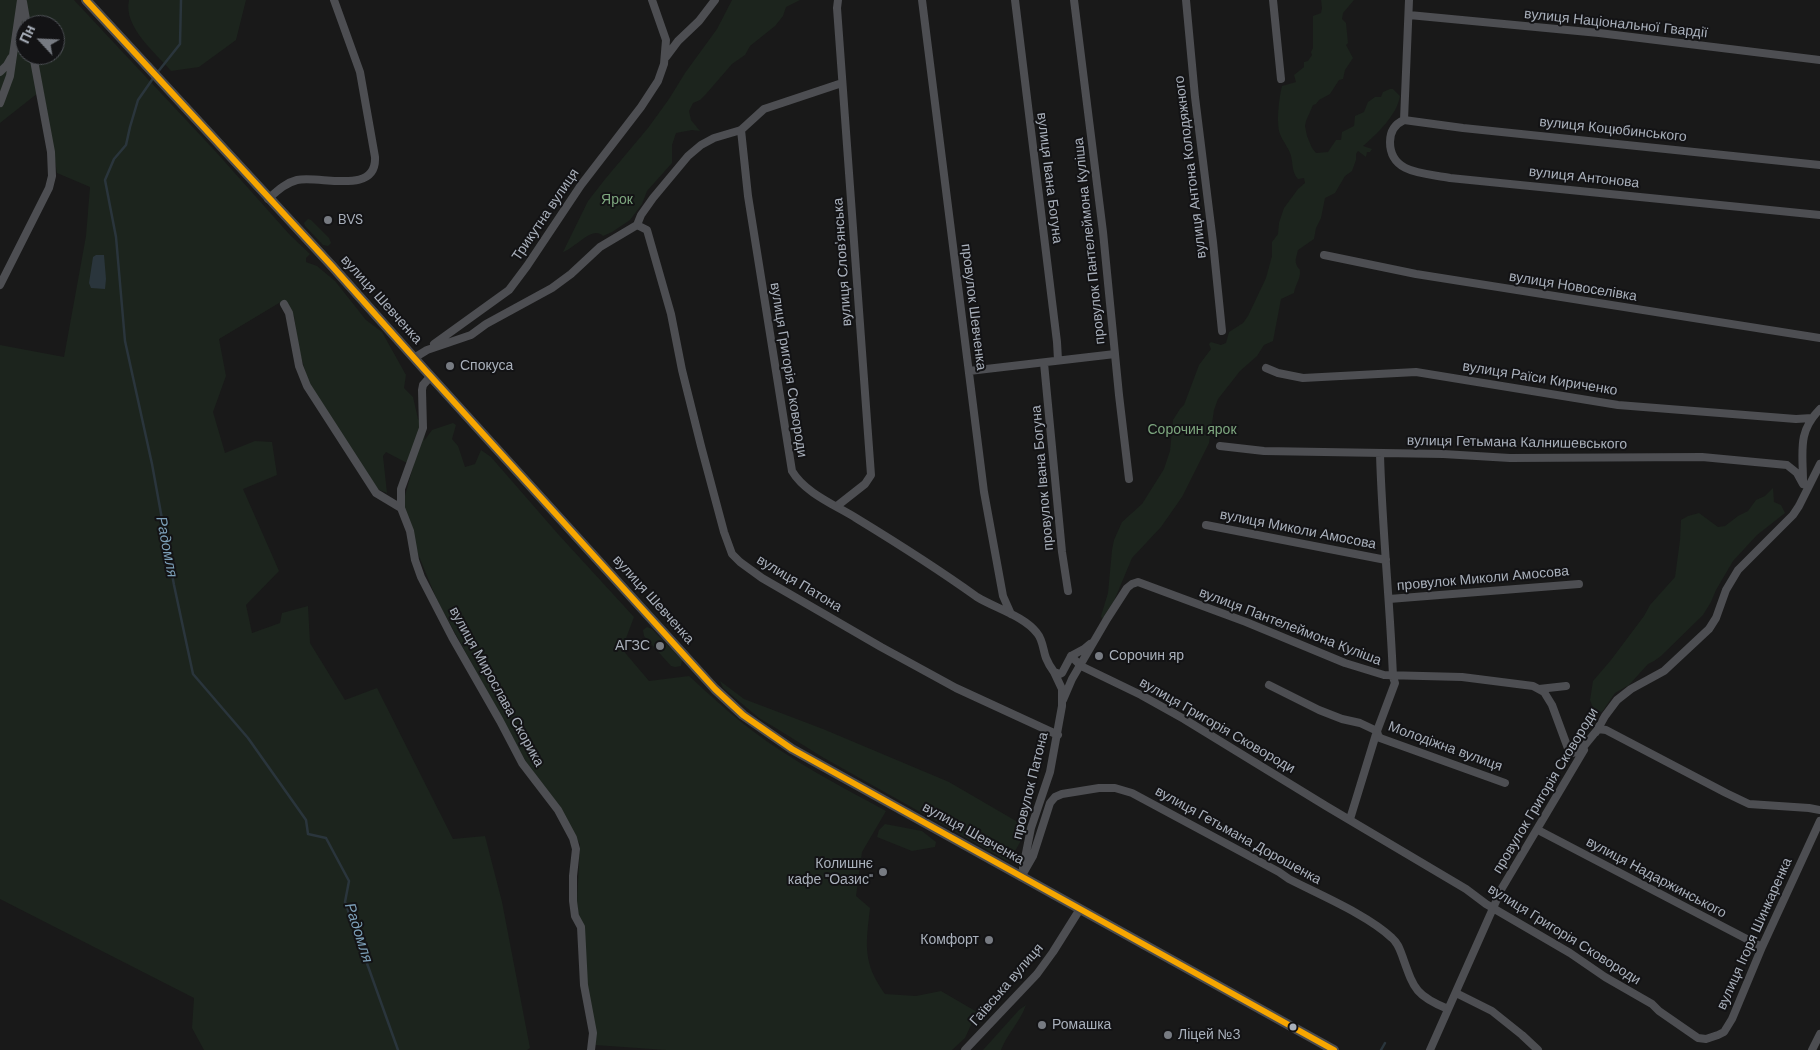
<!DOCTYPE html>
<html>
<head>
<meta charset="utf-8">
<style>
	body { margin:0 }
	#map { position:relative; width:1820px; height:1050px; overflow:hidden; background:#191919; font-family:"DM Sans",sans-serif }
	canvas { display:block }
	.north { position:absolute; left:15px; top:15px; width:50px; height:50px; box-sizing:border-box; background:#131315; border:1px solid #4f5257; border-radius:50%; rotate:295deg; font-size:14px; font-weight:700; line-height:20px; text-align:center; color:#a9b0bb }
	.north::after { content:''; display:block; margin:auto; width:18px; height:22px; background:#777b82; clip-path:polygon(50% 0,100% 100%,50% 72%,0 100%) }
</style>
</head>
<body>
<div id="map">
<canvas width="1820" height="1050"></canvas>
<div class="north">Пн</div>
</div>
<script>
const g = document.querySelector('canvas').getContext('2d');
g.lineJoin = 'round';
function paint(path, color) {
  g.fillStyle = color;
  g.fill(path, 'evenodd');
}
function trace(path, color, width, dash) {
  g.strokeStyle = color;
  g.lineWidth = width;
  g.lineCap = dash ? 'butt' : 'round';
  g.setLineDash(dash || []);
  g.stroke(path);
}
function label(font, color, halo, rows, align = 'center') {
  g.font = font + ' "DM Sans",sans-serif';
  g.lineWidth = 4;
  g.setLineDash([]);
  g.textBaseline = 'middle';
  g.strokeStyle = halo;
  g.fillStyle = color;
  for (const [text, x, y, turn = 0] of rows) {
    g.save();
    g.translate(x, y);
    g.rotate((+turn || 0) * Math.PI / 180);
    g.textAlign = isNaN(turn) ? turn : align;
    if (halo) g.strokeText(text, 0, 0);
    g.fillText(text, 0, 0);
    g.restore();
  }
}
const green = new Path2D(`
	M0 0H74L216 152 290 235 310 254 306 258V262L317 266 335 281 366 320 382 332 406 375 404 388 413 397 418 419 426 430 424 441 432 430 453 423 456 425 452 439 458 446 465 467 475 464 481 450 491 457 558 534 634 617 622 649 649 681 689 676C709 694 729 713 750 729 792 761 840 786 886 811L862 852 856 896 870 908C866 944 862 962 885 994L916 996 941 991 977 1012 965 1038 952 1050H666L595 1045 577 902 580 844 520 752 437 600 418 554 403 503 414 463 405 462 386 452 383 456 387 493 377 489 309 384 299 350 294 316 284 300 219 339 226 376 213 412 225 453 255 441 272 442 277 475 243 489 279 571 246 605 252 633 280 623 282 613 308 606 310 643 345 700 377 688 453 839 485 836 502 902 530 1048 527 1050H204L192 1028 194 998 0 899V345L64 357 86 236 90 187 57 173 43 89 0 123ZM25 25H55V55H25Z
	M129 0H246L236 40 199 67 171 71C155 52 123 27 129 0Z
	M732 0H800L786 7 783 16 775 26 750 46 745 55 732 64 706 94 700 100 693 103 689 111 691 120 700 131 692 130 676 133 672 145V163L647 191 642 204 630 220 612 232 603 236C592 225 576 248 563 252L588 201 606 178 648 128 669 99 685 73 717 29Z
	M1321 0H1354L1343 13 1342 19 1346 23 1348 43 1346 45 1353 58 1345 70 1343 79 1339 80 1330 94 1319 100 1316 104 1313 105 1306 121 1305 126 1307 136 1312 148 1316 153 1328 152 1336 140H1341L1342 132 1354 126 1355 116 1364 112 1368 102 1375 97H1381L1383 92 1390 89H1393L1400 96C1397 115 1377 134 1363 146L1372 149 1370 152H1367L1366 157 1358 151 1356 154V160L1352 171 1345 176 1335 193 1325 198 1321 218 1316 228 1314 239 1298 250C1297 255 1294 261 1297 266 1300 271 1300 267 1300 274 1299 281 1295 286 1294 293L1281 299 1273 341 1264 345 1257 356 1240 371 1218 399 1214 410 1209 443 1182 497 1161 527 1132 558 1114 601 1102 619 1101 616 1108 593 1112 550 1114 540 1122 522 1142 504 1164 469 1170 451 1173 420 1180 409 1184 405 1199 365 1211 349 1209 344 1211 342 1221 345 1226 343 1229 332 1243 323 1248 316 1266 278 1272 256V242L1278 234 1279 223 1284 208 1298 189 1305 183 1304 178 1298 179C1292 173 1293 164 1291 156 1289 148 1283 142 1280 134 1276 123 1279 98 1282 86L1296 82 1294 75 1304 67V62L1308 61 1312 55 1311 52 1313 48V16L1321 13 1322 8Z
	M308 219 311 220 329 238 331 243 328 246 323 245 305 226 304 223Z
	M1773 488 1774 502 1781 505 1785 513 1757 535 1733 561 1716 590 1711 602 1703 615 1661 656 1654 661 1648 664 1629 685 1615 693 1602 712 1594 711 1590 700 1593 681 1611 660 1644 616 1650 605 1675 577 1680 540 1681 520 1688 516 1699 513 1718 527 1725 526 1738 516 1748 511 1756 500 1765 496Z
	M647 627 652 629 682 660 681 666 675 667 671 666 644 636 643 630Z
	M720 681 744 699 823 729 949 782 1028 828 1009 862 824 758 774 727 759 718 723 688Z
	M885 824 922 831 936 842 935 847 912 851 877 837 879 830Z
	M1026 1005C1020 1022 1007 1034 1001 1050H983L1019 1010Z`);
const water = new Path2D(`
	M96 255H104L106 279 105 289 91 288 89 283 93 257Z`);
const stream = new Path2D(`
	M157 73 180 44 181 0
	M154 77 138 100 130 127 126 145 114 159 105 180 116 237 125 341 152 464 174 585 193 674 248 738 306 820 308 834 326 838 349 881 345 902 398 1050
	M1381 1050 1385 1043`);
const minor = new Path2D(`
	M922 0 984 492 1003 596 1011 614
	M1015 0 1057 342 1058 360
	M1074 0 1103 232 1119 395 1129 479
	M1186 0 1195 97 1213 242 1222 331
	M1273 0 1281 79
	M23 2 27 25
	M1409 15 1599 33 1820 60
	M666 57 678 41 699 21 715 0
	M0 72 7 65 11 58
	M0 103 10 76 21 0
	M1404 120C1395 124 1390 132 1390 142 1390 175 1427 173 1450 178L1820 215
	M1404 120 1463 128 1820 165
	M1404 120 1409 0
	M741 130 748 196 792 471C805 493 835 505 856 518 897 543 938 569 977 597 995 608 1024 616 1037 633 1043 640 1043 650 1046 658 1048 663 1051 668 1054 672L1060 674 1062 673 1071 656 1081 666 1141 695 1184 719 1326 806 1466 889 1486 904 1570 953 1605 977 1652 1004 1659 1011 1698 1038 1706 1039 1718 1035 1724 1032 1732 1019 1762 947 1820 821
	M268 199C277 191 285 183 297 180 320 175 377 196 375 157L360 72 334 0
	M637 225 647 230 671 314 682 370 701 446 724 532 732 554 740 562 762 578 881 647 956 688 1058 735
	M1324 255 1416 274 1820 338
	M0 285 49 188 52 176 51 152 33 55
	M284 304 289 313 299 366 307 386 376 493 401 508 410 531 415 560 421 577 452 637 500 721 522 763 558 810 573 838 576 849 573 876V901L575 916 581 927 584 985 593 1033 591 1050
	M434 344 509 290 527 266 581 185 641 107 658 81 664 64 666 40 652 0
	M414 358 427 350 471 335 486 324 552 288 571 274 600 247 637 225 641 215 653 198 688 156 701 145 714 138 741 130 764 109 842 83
	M1044 363 1062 552 1068 591
	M1266 368 1278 373 1303 378 1416 372 1618 405 1796 419 1812 418
	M969 371 1115 354
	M1220 446 1264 451 1443 454 1510 458 1702 457 1787 465 1797 473 1803 484
	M1803 482C1803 452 1797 432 1820 409
	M837 506 865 484 871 475 837 8 838 0
	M401 508V489L423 428 422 390 423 385 430 377
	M1206 525 1386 560
	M1389 599 1579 584
	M1071 656 1084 649 1090 644
	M1269 685 1319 710 1342 719 1360 723 1377 731 1378 735 1380 738 1505 783
	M1539 689 1566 686
	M1063 700 1072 679 1107 619 1127 588 1132 584 1138 582 1246 622 1345 663 1384 675 1462 677 1533 686 1544 692 1552 705 1569 751 1572 753 1580 751 1598 729 1606 730 1726 793 1749 804 1809 808 1820 810
	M1596 732 1605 716 1617 700 1631 689 1664 671 1709 629 1716 618 1726 590 1738 570 1793 515 1799 506 1820 464
	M1350 819 1377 731 1395 683 1393 677C1390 602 1382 528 1380 454
	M1538 830 1762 947
	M1023 868 1031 828 1050 772 1062 706V689L1054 672
	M1021 877 1033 856 1050 803 1055 797 1062 794 1099 788H1115L1132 793 1279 872 1289 879C1320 895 1368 915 1392 938 1398 943 1400 950 1403 958 1414 989 1416 996 1448 1009
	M1456 993 1492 1011 1522 1035 1538 1050
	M965 1050 1037 974 1053 952 1080 909
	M1430 1050 1502 888 1584 750
	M1812 1050 1820 1034`);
const major = new Path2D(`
	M86 0 332 266 424 369 715 689 743 715 792 749 1334 1050`);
const bus1 = new Path2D(`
	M86 0 332 266 424 369 715 689 743 715 792 749 1334 1050`);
const markers = [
	[328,220,5,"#777b82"],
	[450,366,5,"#777b82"],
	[660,646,5,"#777b82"],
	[1099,656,5,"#777b82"],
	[883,872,5,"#777b82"],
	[989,940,5,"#777b82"],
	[1042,1025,5,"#777b82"],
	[1293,1027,4.5,"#a9b0bb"],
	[1168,1035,5,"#777b82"]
];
const streetNames = [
	["вулиця Національної Гвардії",1616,24,6],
	["вулиця Коцюбинського",1613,130,6],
	["вулиця Антона Колодяжного",1191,167,-97],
	["вулиця Івана Богуна",1049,178,83],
	["вулиця Антонова",1584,178,6],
	["Трикутна вулиця",546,215,-56],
	["провулок Пантелеймона Куліша",1090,241,-96],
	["вулиця Слов'янська",843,262,-94],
	["вулиця Новоселівка",1573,287,9],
	["вулиця Шевченка",381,300,48],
	["провулок Шевченка",973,307,83],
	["вулиця Григорія Сковороди",788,370,81],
	["вулиця Раїси Кириченко",1540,379,9],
	["вулиця Гетьмана Калнишевського",1517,443,1],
	["провулок Івана Богуна",1043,478,-95],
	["вулиця Миколи Амосова",1298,530,11],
	["провулок Миколи Амосова",1483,579,-5],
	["вулиця Патона",799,584,31],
	["вулиця Шевченка",653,600,48],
	["вулиця Пантелеймона Куліша",1290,627,21],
	["вулиця Мирослава Скорика",496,687,61],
	["вулиця Григорія Сковороди",1217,726,30],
	["Молодіжна вулиця",1445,747,20],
	["провулок Патона",1031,786,-76],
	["провулок Григорія Сковороди",1546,791,-59],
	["вулиця Шевченка",973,834,29],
	["вулиця Гетьмана Дорошенка",1238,836,29],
	["вулиця Надаржинського",1656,878,28],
	["вулиця Ігоря Шинкаренка",1755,934,-66],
	["вулиця Григорія Сковороди",1564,935,32],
	["Гаївська вулиця",1007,985,-49]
];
const parkNames = [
	["Ярок",617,200],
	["Сорочин ярок",1192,430]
];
const poiNames = [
	["BVS",338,220],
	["Спокуса",460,366],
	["АГЗС",650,646,"right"],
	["Сорочин яр",1109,656],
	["Колишнє",873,864,"right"],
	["кафе \"Оазис\"",873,880,"right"],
	["Комфорт",979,940,"right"],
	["Ромашка",1052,1025],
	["Ліцей №3",1178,1035]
];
const waterNames = [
	["Радомля",166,547,79],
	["Радомля",358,933,72]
];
paint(green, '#1c241d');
paint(water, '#2a353c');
trace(stream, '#2a353c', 2.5);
trace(minor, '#4d4e52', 8);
trace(major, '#4a4b4e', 10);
trace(bus1, '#f7a600', 6);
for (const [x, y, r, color] of markers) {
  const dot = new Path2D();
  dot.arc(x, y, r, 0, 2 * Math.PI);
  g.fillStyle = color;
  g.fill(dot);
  trace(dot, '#131315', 2);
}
label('14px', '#a9b0bb', '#131315', streetNames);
label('14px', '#7ea77f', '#131315', parkNames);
label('14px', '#a9b0bb', '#131315', poiNames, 'left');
label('italic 15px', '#7da0b9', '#131315', waterNames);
</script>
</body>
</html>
